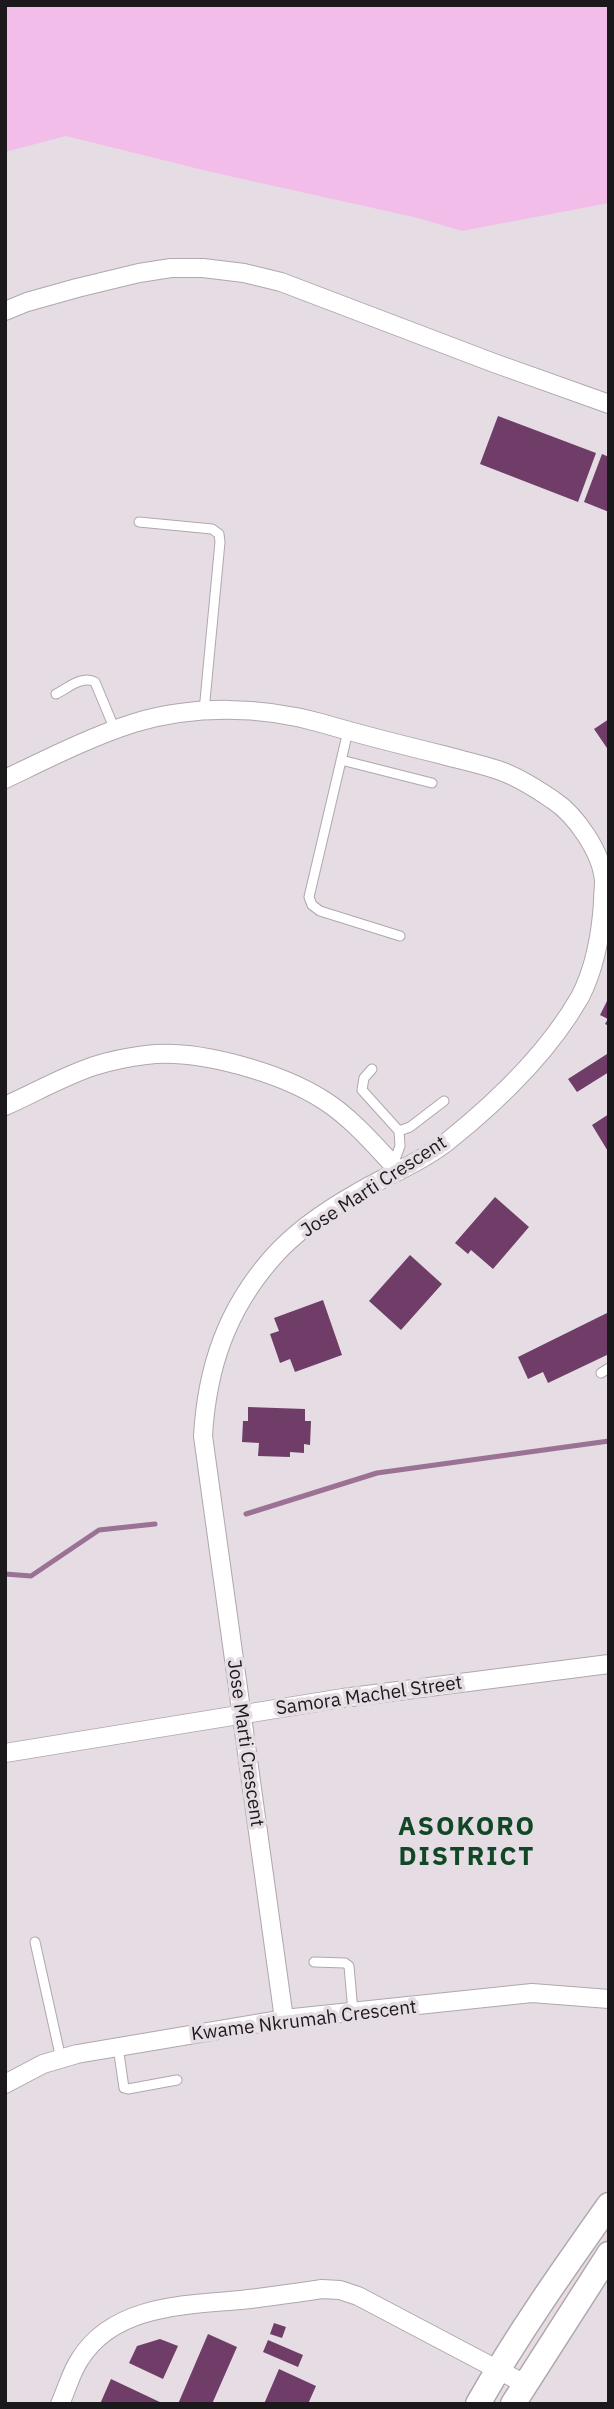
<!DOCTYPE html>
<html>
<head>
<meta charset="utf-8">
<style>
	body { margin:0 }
	#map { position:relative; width:614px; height:2409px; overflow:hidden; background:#e5dde3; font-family:"IBM Plex Sans",sans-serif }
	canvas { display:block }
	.frame { position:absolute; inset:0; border:7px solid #1c191c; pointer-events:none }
</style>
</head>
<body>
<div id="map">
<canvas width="614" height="2409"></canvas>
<div class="frame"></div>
</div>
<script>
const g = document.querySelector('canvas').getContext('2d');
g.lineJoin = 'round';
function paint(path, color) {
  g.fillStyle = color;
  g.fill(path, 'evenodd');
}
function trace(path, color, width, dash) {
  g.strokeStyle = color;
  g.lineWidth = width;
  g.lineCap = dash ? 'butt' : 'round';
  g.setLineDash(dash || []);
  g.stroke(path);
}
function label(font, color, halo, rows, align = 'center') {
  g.font = font + ' "IBM Plex Sans",sans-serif';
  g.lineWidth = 7;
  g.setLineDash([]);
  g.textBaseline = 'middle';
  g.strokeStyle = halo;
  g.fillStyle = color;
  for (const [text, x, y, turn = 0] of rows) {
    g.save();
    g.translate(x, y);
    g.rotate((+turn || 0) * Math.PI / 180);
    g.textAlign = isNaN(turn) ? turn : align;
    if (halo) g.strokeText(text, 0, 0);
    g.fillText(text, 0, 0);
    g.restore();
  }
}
const green = new Path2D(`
	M5 5H609V203L462 231 418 218 211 172 66 136 5 152Z`);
const stream = new Path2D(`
	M246 1514 377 1473 609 1441
	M5 1574 31 1576 99 1530 155 1524`);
const building = new Path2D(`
	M498 416 596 453 578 502 480 464Z
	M602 454 609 457V512L584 502Z
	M609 719V751L594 729Z
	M609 997V1026L605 1024 608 1019 600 1015Z
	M607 1054 609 1072 577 1092 568 1079Z
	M609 1114V1153L592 1125Z
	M495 1197 529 1227 493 1269 471 1250 468 1254 455 1243Z
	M410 1255 442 1284 401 1330 369 1301Z
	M323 1300 342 1355 295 1372 290 1359 280 1363 270 1334 279 1331 274 1318Z
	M609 1312V1354L548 1383 543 1372 528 1379 518 1357Z
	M248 1407 305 1409V1421H311L310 1445 304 1444V1453L290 1452V1457L258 1456 259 1443 242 1442 243 1421H248Z
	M274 2323 286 2327 282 2338 270 2334Z
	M208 2334 237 2347 212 2404H178Z
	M160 2339 178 2346 163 2379 129 2363 137 2346Z
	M268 2340 303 2355 298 2367 263 2352Z
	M279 2369 316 2386 308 2404H264Z
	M111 2379 164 2404H100Z`);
const lane = new Path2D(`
	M139 522 212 529 219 534 220 542 204 711
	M56 694C68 688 82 675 95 682L115 730
	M348 731 309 897 312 905 320 911 400 936
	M341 760 432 783
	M372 1069 364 1078 362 1090 399 1131 400 1146 393 1165
	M399 1131 410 1127 444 1101
	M601 1373 609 1368
	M35 1942 61 2059
	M314 1962 345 1963 349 1966 353 2012
	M118 2047 124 2088 128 2089 177 2080`);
const street = new Path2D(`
	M5 311 27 302 77 288 139 273 171 268H203L244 273 281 282 494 363 609 404
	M5 779C47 759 90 737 134 723 194 705 261 706 321 723 362 735 402 745 443 755 461 760 480 764 498 770 516 776 537 789 553 800 576 815 602 853 604 881 604 888 603 895 603 902 601 934 595 968 580 997 548 1053 498 1101 448 1141 420 1163 387 1175 357 1193 327 1210 296 1231 273 1257 227 1309 207 1367 203 1436L284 2019
	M5 1106C34 1093 64 1076 94 1066 110 1061 129 1057 146 1055 197 1048 282 1073 325 1101 353 1119 377 1148 399 1171
	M5 1753 343 1698 609 1664
	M5 2084 43 2064 77 2054 284 2019 532 1993 609 1999
	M60 2404C67 2389 71 2372 80 2359 114 2305 185 2305 241 2300 268 2297 295 2293 322 2289L340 2290 358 2296 525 2384`);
const secondary = new Path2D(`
	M478 2404C517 2335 563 2270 609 2205
	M513 2404 609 2254`);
const streetNames = [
	["Jose Marti Crescent",374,1187,-33],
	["Samora Machel Street",369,1696,-8],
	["Jose Marti Crescent",245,1743,82],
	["Kwame Nkrumah Crescent",304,2021,-7]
];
const districtNames = [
	["ASOKORO",467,1827],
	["DISTRICT",467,1857]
];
paint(green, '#f3bdea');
trace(stream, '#9b7194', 5);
paint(building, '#6f3d68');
trace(lane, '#afa7ad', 11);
trace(street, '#afa7ad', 20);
trace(secondary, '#afa7ad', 27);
trace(lane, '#fff', 9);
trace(street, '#fff', 18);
trace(secondary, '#fff', 24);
label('19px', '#1c191c', '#e5dde3', streetNames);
g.letterSpacing = '2px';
label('bold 26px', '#114726', '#e5dde3', districtNames);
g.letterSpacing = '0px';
</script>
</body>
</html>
